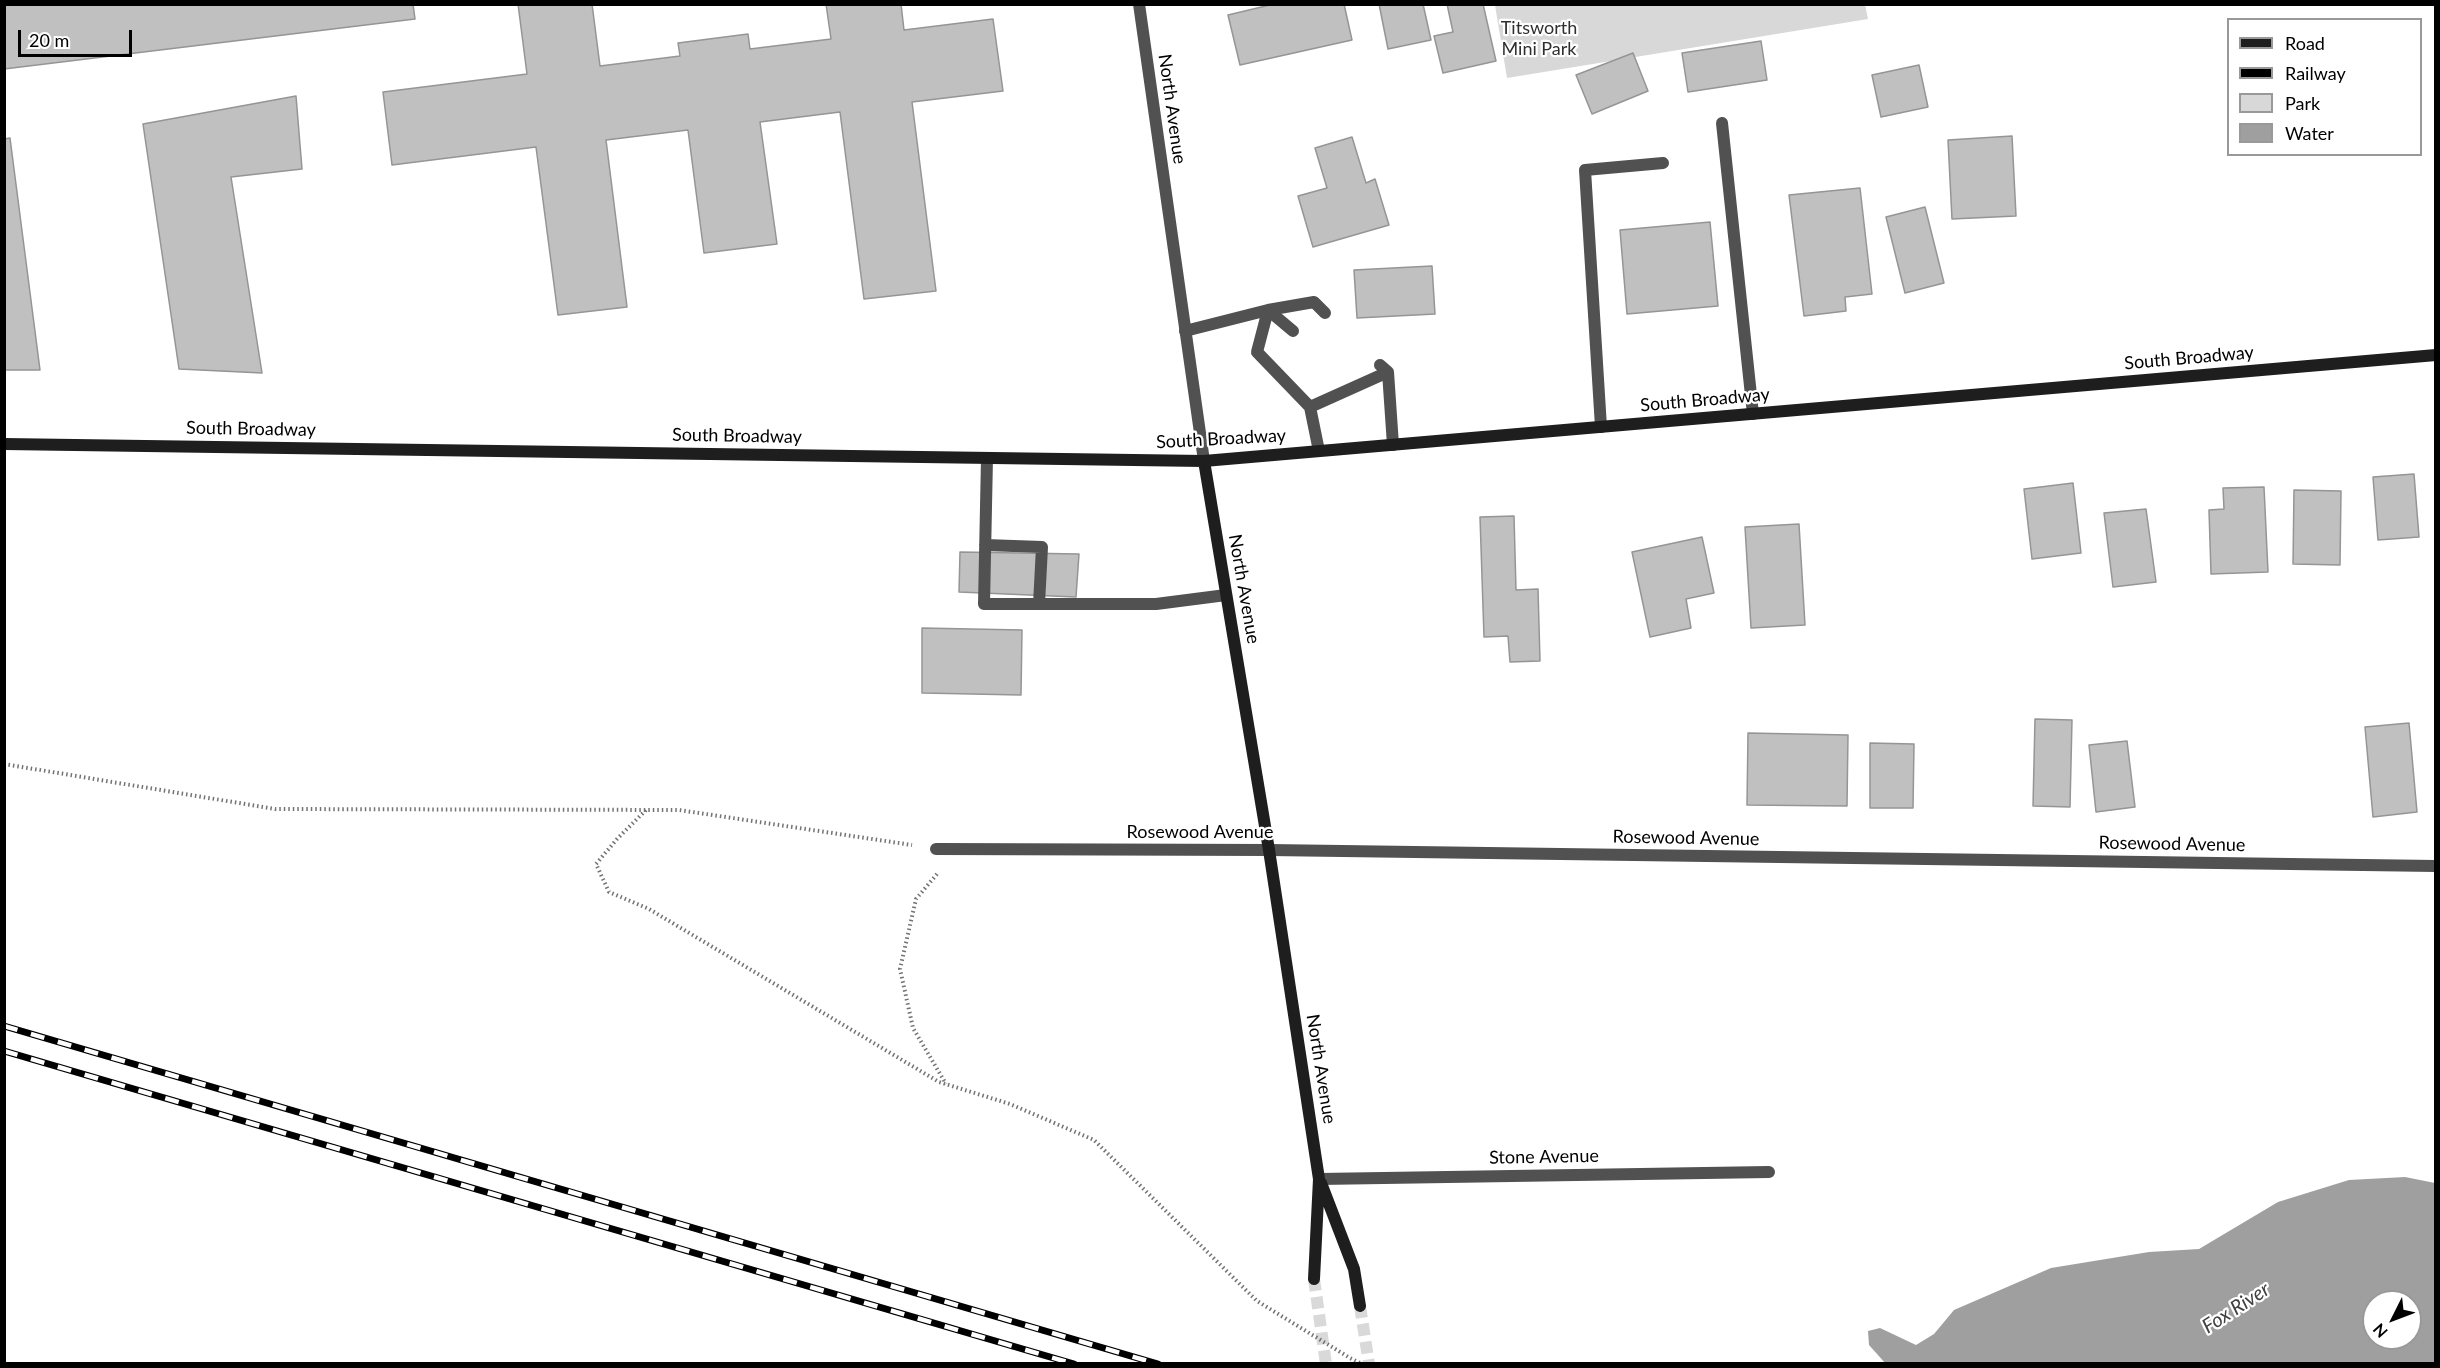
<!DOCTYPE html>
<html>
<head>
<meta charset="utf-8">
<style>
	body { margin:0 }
	#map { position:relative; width:2440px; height:1368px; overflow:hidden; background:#fff; font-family:Lato,sans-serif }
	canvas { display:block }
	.frame { position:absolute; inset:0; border:6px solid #000; pointer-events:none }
	.legend { position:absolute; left:2227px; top:18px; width:195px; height:138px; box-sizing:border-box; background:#fff; border:2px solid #999; margin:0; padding:8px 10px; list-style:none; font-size:18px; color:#000 }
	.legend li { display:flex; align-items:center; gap:12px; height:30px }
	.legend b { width:30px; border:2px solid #999 }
	.north { position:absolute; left:2362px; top:1290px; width:60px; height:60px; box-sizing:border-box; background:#fff; border:2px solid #999; border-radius:50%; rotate:228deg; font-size:16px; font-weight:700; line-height:24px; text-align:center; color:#000 }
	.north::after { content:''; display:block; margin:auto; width:21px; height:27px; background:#000; clip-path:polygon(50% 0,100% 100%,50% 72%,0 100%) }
	.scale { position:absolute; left:18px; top:30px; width:114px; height:27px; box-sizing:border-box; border:3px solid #000; border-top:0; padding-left:8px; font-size:18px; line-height:21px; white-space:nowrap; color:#000; -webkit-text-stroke:4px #fff; paint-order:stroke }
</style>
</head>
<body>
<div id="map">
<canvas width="2440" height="1368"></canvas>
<div class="frame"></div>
<ul class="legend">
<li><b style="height:8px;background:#1e1e1e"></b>Road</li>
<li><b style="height:8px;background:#000"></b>Railway</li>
<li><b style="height:16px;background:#d8d8d8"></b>Park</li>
<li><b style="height:16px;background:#9f9f9f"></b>Water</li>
</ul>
<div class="north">N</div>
<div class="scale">20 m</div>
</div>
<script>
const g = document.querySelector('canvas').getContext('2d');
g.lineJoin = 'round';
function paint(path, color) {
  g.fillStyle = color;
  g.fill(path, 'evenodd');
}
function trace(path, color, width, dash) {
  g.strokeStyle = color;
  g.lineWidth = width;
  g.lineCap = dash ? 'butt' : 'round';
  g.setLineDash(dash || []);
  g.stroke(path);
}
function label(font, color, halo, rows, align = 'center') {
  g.font = font + ' Lato,sans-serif';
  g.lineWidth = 4.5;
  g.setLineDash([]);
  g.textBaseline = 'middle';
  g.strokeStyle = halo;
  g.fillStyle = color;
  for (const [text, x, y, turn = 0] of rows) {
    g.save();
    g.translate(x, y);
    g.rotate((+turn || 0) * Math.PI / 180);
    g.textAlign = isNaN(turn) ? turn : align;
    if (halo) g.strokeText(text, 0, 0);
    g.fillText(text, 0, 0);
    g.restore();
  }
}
const green = new Path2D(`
	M1865 4 1868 19 1507 78 1495 5Z`);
const water = new Path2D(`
	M2405 1177 2435 1183V1363L1886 1364 1869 1345 1868 1331 1880 1328 1916 1345 1934 1334 1954 1310 2051 1268 2149 1252 2199 1249 2278 1202 2349 1180ZM2374 1302H2410V1338H2374Z`);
const building = new Path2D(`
	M4 4H413L415 19 4 69Z
	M518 4H592L600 66 680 56 678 43 748 34 750 49 831 39 826 4H901L904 30 993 19 1003 91 912 102 936 291 864 299 840 112 760 122 777 244 704 253 688 130 606 140 627 307 558 315 536 147 392 165 383 92 527 74Z
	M1274 4H1344L1352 40 1240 65 1228 15Z
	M1379 4H1423L1431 40 1388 49Z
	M1447 4H1483L1496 61 1443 73 1434 36 1453 32Z
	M1761 41 1767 80 1688 92 1682 53Z
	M1633 53 1648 91 1592 114 1576 75Z
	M1919 65 1928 107 1881 117 1872 75Z
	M296 96 302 169 231 177 262 373 179 369 143 124Z
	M2012 136 2016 216 1952 219 1948 140Z
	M1352 137 1366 183 1375 179 1389 225 1313 247 1298 196 1327 188 1315 148Z
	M10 138 40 370H4V139Z
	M1860 188 1872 294 1845 297 1846 311 1804 316 1789 195Z
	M1925 207 1944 283 1905 293 1886 217Z
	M1710 222 1718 306 1627 314 1620 230Z
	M1432 266 1435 314 1357 318 1354 270Z
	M2414 474 2419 537 2378 540 2373 477Z
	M2073 483 2081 553 2032 559 2024 489Z
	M2264 487 2268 572 2211 574 2209 510 2224 509 2223 488Z
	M2294 490 2341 491 2340 565 2293 564Z
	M2146 509 2156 582 2113 587 2104 513Z
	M1514 516 1516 590 1538 589 1540 661 1510 662 1508 636 1484 637 1480 517Z
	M1799 524 1805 625 1751 628 1745 527Z
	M1702 537 1714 593 1686 599 1691 628 1650 637 1632 552Z
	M960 552 1079 554 1076 597 959 592Z
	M922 628 1022 630 1021 695 922 693Z
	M2035 719 2072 720 2070 807 2033 806Z
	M2409 723 2417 812 2373 817 2365 727Z
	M1748 733 1848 735 1847 806 1747 805Z
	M2127 741 2135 807 2096 812 2089 745Z
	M1870 743 1914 744 1913 808H1870Z`);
const secondaryTunnel = new Path2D(`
	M1314 1279 1326 1364
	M1360 1306 1369 1364`);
const path = new Path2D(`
	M4 764 275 809 679 810 912 845
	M646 810 617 839 596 864 609 892 649 909 939 1082 1010 1104 1094 1140 1257 1301 1350 1358 1362 1364
	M937 874 916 899 900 969 913 1028 946 1084`);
const lane = new Path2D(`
	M1722 123 1753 414
	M1185 331 1268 310 1314 302 1325 313
	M1293 331 1268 310 1257 352 1310 407 1319 451
	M1380 365 1388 372 1393 445
	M1310 407 1388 372
	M1601 427 1585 170 1663 163
	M987 458 984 604H1156L1226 595
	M985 545 1042 547 1039 604
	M1319 1179 1769 1172`);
const street = new Path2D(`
	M1139 4 1204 461
	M936 849 1269 850 2436 866`);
const secondary = new Path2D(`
	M4 444 1204 461 2436 355
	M1204 461 1269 850 1319 1179 1314 1279
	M1321 1183 1354 1269 1360 1306`);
const rail = new Path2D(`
	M4 1026 1158 1364
	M4 1051 1074 1364`);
const parkNames = [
	["Titsworth",1539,28],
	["Mini Park",1539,49]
];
const streetNames = [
	["North Avenue",1172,109,82],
	["South Broadway",2189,358,-5],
	["South Broadway",1705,400,-5],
	["South Broadway",251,429,1],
	["South Broadway",737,436,1],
	["South Broadway",1221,439,-3],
	["North Avenue",1244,589,80],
	["Rosewood Avenue",1200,832],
	["Rosewood Avenue",1686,838,1],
	["Rosewood Avenue",2172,844,1],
	["North Avenue",1321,1069,81],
	["Stone Avenue",1544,1157,-1]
];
const waterNames = [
	["Fox River",2236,1308,-33]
];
paint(green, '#d8d8d8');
paint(water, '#9f9f9f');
paint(building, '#c0c0c0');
trace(building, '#959595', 1.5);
trace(secondaryTunnel, '#d9d9d9', 12, [12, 6]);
trace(path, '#737373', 4, [1.5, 3]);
trace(lane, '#515151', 12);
trace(street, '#515151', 12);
trace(secondary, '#1e1e1e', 12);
trace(rail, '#000', 7);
trace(rail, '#fff', 4.5, [14]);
label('18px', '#2f2f2f', '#fff', parkNames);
label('18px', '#000', '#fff', streetNames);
label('italic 20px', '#404040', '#fff', waterNames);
</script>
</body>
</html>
